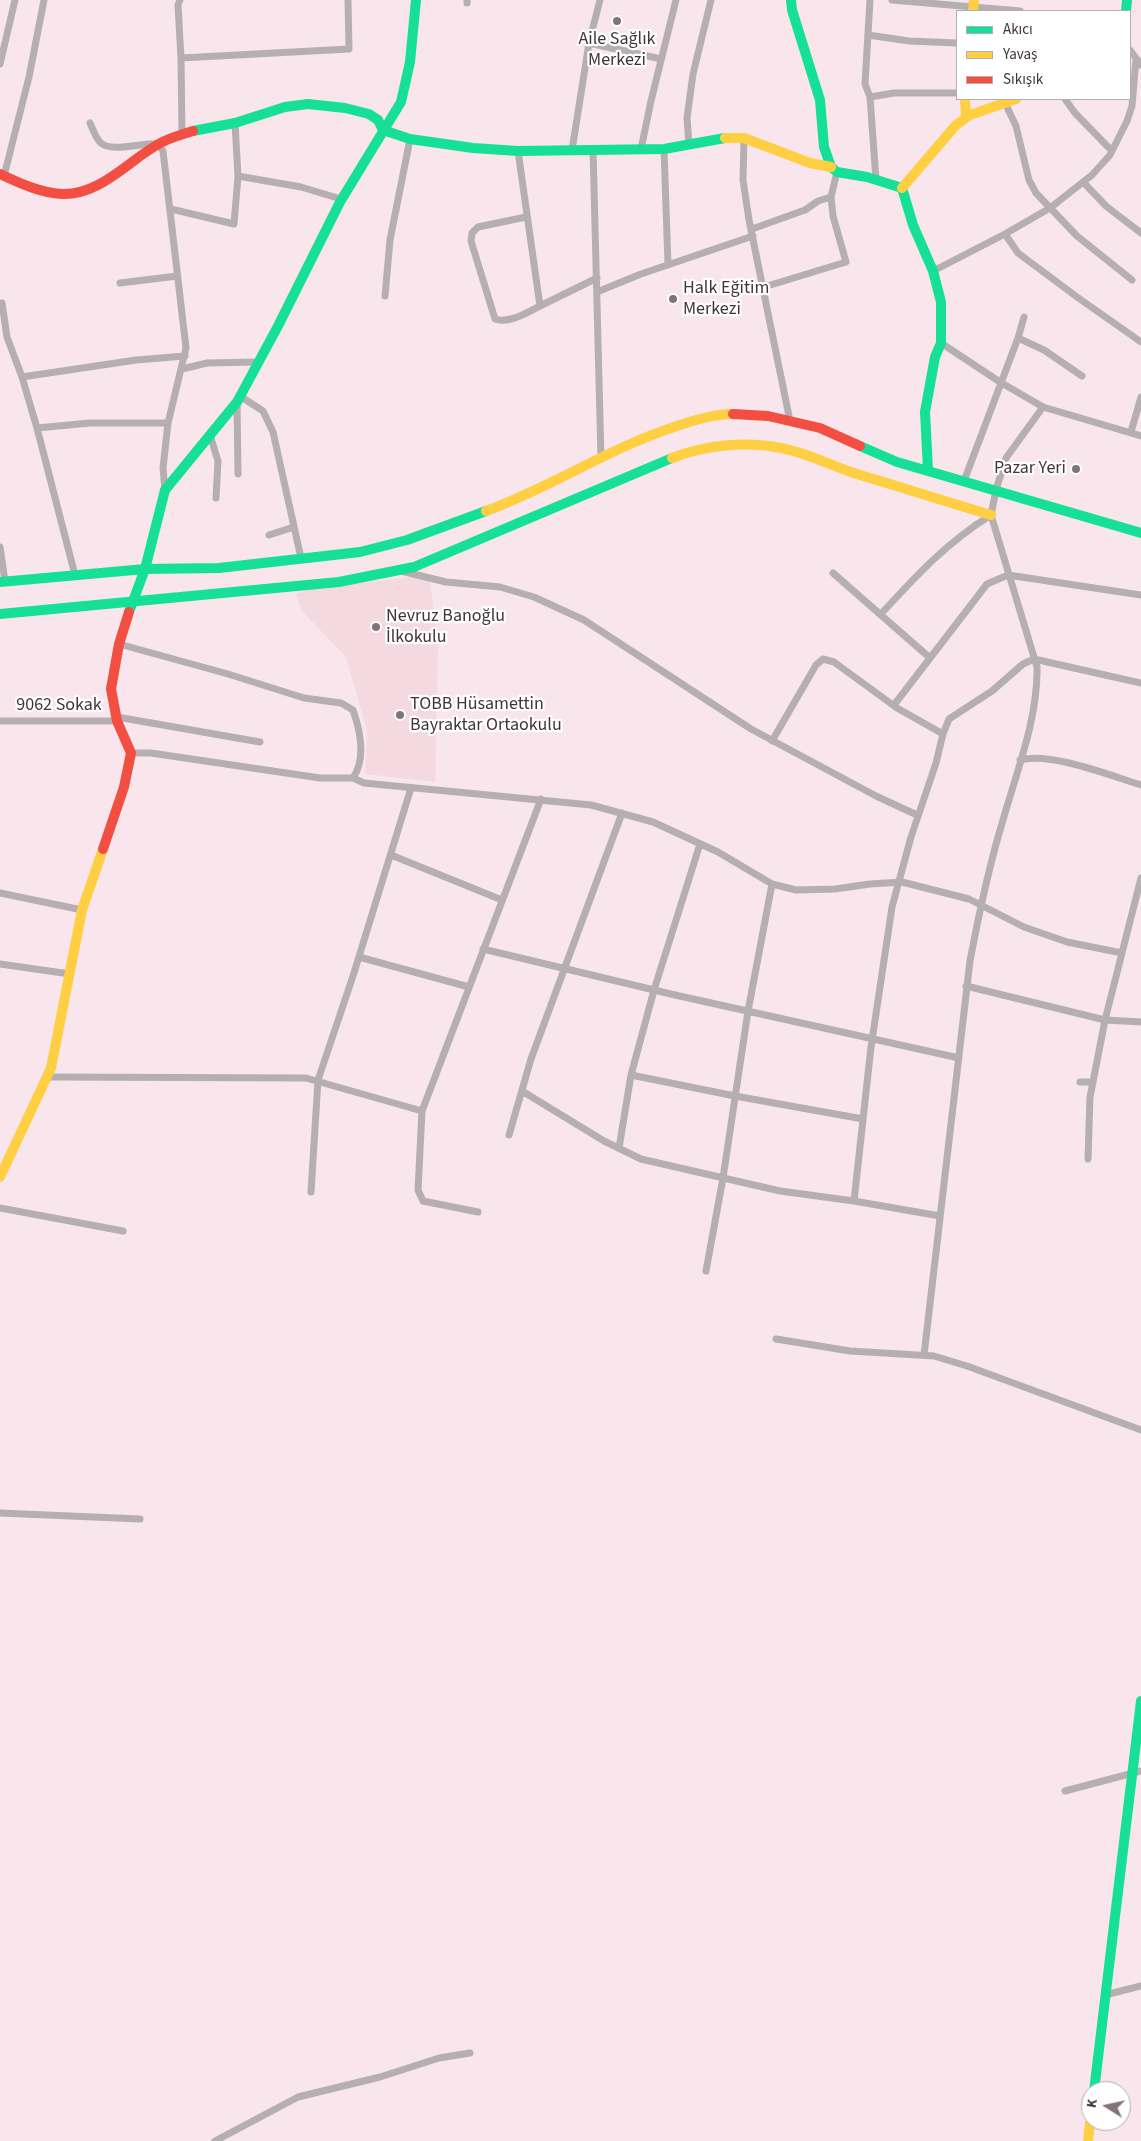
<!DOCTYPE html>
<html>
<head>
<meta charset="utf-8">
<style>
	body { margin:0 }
	#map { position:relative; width:1141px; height:2141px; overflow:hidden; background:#f8e6ec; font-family:"Source Sans 3",sans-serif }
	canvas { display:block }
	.legend { position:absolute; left:956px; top:10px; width:175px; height:90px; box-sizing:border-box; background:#fff; border:1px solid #b3aeb0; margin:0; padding:6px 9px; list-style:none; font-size:15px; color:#423539 }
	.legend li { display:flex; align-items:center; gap:10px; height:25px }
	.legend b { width:25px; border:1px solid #b3aeb0 }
	.north { position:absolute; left:1081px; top:2081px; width:50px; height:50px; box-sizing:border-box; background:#fff; border:1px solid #b3aeb0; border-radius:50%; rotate:280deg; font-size:14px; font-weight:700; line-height:20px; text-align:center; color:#423539 }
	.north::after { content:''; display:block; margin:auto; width:18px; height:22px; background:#827378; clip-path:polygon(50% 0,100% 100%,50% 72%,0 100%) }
</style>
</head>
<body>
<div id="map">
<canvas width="1141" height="2141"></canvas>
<ul class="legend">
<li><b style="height:6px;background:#16e098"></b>Akıcı</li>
<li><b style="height:6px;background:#ffcf43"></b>Yavaş</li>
<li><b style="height:6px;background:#f24e42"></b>Sıkışık</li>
</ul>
<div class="north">K</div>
</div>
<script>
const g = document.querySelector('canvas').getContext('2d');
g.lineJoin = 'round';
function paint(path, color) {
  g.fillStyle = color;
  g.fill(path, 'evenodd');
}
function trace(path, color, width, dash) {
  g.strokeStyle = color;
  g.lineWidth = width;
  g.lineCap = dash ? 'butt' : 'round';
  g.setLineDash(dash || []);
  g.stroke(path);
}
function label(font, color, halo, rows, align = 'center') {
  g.font = font + ' "Source Sans 3",sans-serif';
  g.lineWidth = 4.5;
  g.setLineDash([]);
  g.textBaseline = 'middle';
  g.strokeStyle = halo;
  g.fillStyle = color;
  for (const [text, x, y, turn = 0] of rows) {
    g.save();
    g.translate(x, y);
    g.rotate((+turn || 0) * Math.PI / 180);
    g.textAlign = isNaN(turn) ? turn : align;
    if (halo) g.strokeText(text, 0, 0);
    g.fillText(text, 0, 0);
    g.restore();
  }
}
const built = new Path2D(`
	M411 577 430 581 438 644 435 782 365 774 367 731 346 657 301 610 296 594 307 590Z`);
const street = new Path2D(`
	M180 0 178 5 181 58 182 134
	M870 0 865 84 870 97 876 180
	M892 0 1020 11
	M467 3V0
	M868 35 909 41 957 43
	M589 43 661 59
	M1130 50 1141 65
	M181 58 349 49 348 0
	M0 64 15 0
	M870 97 894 93H957
	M1065 99 1075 113 1112 151
	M1006 105 1016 126 1029 180 1036 193 1077 236 1132 280
	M90 123C93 129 96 139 101 143 112 153 143 142 158 144L163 151 186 348 168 423 163 468 165 490
	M744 138 743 180 749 220 790 421
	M689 145 687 118 693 74 711 0
	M593 149 601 458
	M641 149 651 101 676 0
	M664 149 668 265
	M572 150 589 43 600 0
	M518 151 540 306C528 312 509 324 495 319L471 241 472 233 478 227 526 217
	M4 176 29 77 44 0
	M238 176 301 187 341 199
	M1084 183 1106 206 1141 233
	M171 209 234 224 238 176 235 123
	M752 229 805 210 818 201 831 197
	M1005 234 1018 253 1077 297 1141 342
	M933 271 1005 234 1050 208 1092 175 1110 155 1127 121 1132 106 1136 59
	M120 283 177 276
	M764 287 846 262 833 216 831 197 837 172
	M597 292 641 274 753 236
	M385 296 390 240 410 139
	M2 303 7 337 22 377 37 428 75 575
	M540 306 597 278
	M1018 338 1044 350 1082 376
	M941 343 1000 382 1043 407 1141 436
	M182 369 207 363 258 362
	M22 377 136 360 185 356
	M240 396 263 411 273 432 301 558
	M237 402 238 474
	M37 428 90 423H168
	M1131 432 1141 397
	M210 435 218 461 216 498
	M964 481 1018 338 1024 317
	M269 535 294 527
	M0 547 5 581
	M401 571 446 582 500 587 534 597 584 620 751 729 876 796 917 815
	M833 573 930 658
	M881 614C916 576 946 543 991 515
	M119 644 228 674 304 698 341 703 353 710C360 730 366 759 353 778H320L151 753H131
	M894 705 987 584 1008 575 1141 595
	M117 717 260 742
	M0 721H117
	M772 741 816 665 823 659 834 662 897 708 943 734
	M1020 760C1051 752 1109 775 1141 785
	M353 778 364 783 591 805 653 822 718 852 772 884 796 890 835 889 870 884 902 882 969 899 1024 927 1067 942 1122 953
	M391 855 502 900
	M0 893 82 910
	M483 949 675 995 959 1058
	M359 957 469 987
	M0 964 70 974
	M966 986 1105 1020 1141 1022
	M631 1075 735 1096 863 1119
	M47 1077 306 1078 422 1111
	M1080 1082H1093
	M522 1091 604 1141 641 1159 780 1191 854 1201 940 1216
	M509 1135 531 1059 622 813
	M619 1148 631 1075 654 990 700 844
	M1088 1159 1090 1097 1093 1082 1105 1020 1141 878
	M311 1192 318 1080 353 976 411 788
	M854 1201 871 1047 892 907 911 837 936 763 943 734 949 719 992 691 1023 664 1034 659 1141 683
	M0 1208 123 1231
	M478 1212 423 1201 418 1190 422 1111 541 799
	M706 1271 723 1178 748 1011 772 884
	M776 1339 850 1351 934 1356 967 1366 1141 1430
	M924 1355 970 961C979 913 989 866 1003 820 1017 771 1038 718 1037 667L991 515 996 490 1006 458 1043 407
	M0 1513 140 1519
	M1065 1791 1141 1771
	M1105 1995 1141 1986
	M215 2141 298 2097 380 2077 439 2058 470 2053`);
const fast = new Path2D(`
	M791 0 792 10 820 100 824 147 831 167 837 172 867 177 902 188 913 225 933 271 941 302V343L935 357 925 412 928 470
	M1126 11 1127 0
	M193 131 235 123 285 107 308 104 345 108 369 114 378 120 383 130 410 139 473 148 518 151 664 149 725 138
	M860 446 897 462 1141 533
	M0 582 145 569 219 568 360 552 407 540 486 511
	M129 612 145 569 165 490 237 402 278 326 340 202 401 102 410 62 416 0
	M0 614 339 582 414 567 672 458
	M1094 2091 1141 1701`);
const slow = new Path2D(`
	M973 11 974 0
	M965 99 966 117
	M725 138H744L810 163 831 167
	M902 188 956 125 970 115 1016 99
	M672 458C705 445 746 441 781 448 808 453 834 467 860 475 904 488 947 502 991 515
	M486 511C552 487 611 447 677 426 695 420 714 414 733 414
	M0 1177 51 1068 82 910 103 849
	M1088 2141 1091 2114`);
const jam = new Path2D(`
	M0 174C19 183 41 193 62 194 100 195 127 162 157 145 168 138 181 135 193 131
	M733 414 768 416 820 428 860 446
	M103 849 124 787 131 753 117 721 111 689 119 644 129 612`);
const markers = [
	[617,21,5,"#827378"],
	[673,299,5,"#827378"],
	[1076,469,5,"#827378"],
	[376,627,5,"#827378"],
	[400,715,5,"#827378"]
];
const poiNames = [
	["Aile Sağlık",617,40,"center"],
	["Merkezi",617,61,"center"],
	["Halk Eğitim",683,289],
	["Merkezi",683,310],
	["Pazar Yeri",1066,469,"right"],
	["Nevruz Banoğlu",386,617],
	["İlkokulu",386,638],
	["TOBB Hüsamettin",410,705],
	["Bayraktar Ortaokulu",410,726]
];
const streetNames = [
	["9062 Sokak",59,706]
];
paint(built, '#f5d9e1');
trace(street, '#b6afb1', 7);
trace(fast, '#16e098', 10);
trace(slow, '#ffcf43', 10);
trace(jam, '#f24e42', 10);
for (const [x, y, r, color] of markers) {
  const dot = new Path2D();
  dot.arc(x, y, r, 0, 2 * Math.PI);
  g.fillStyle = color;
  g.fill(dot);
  trace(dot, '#fff', 2);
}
label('18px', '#423539', '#fff', poiNames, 'left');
label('18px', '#423539', '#fff', streetNames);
</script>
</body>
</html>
